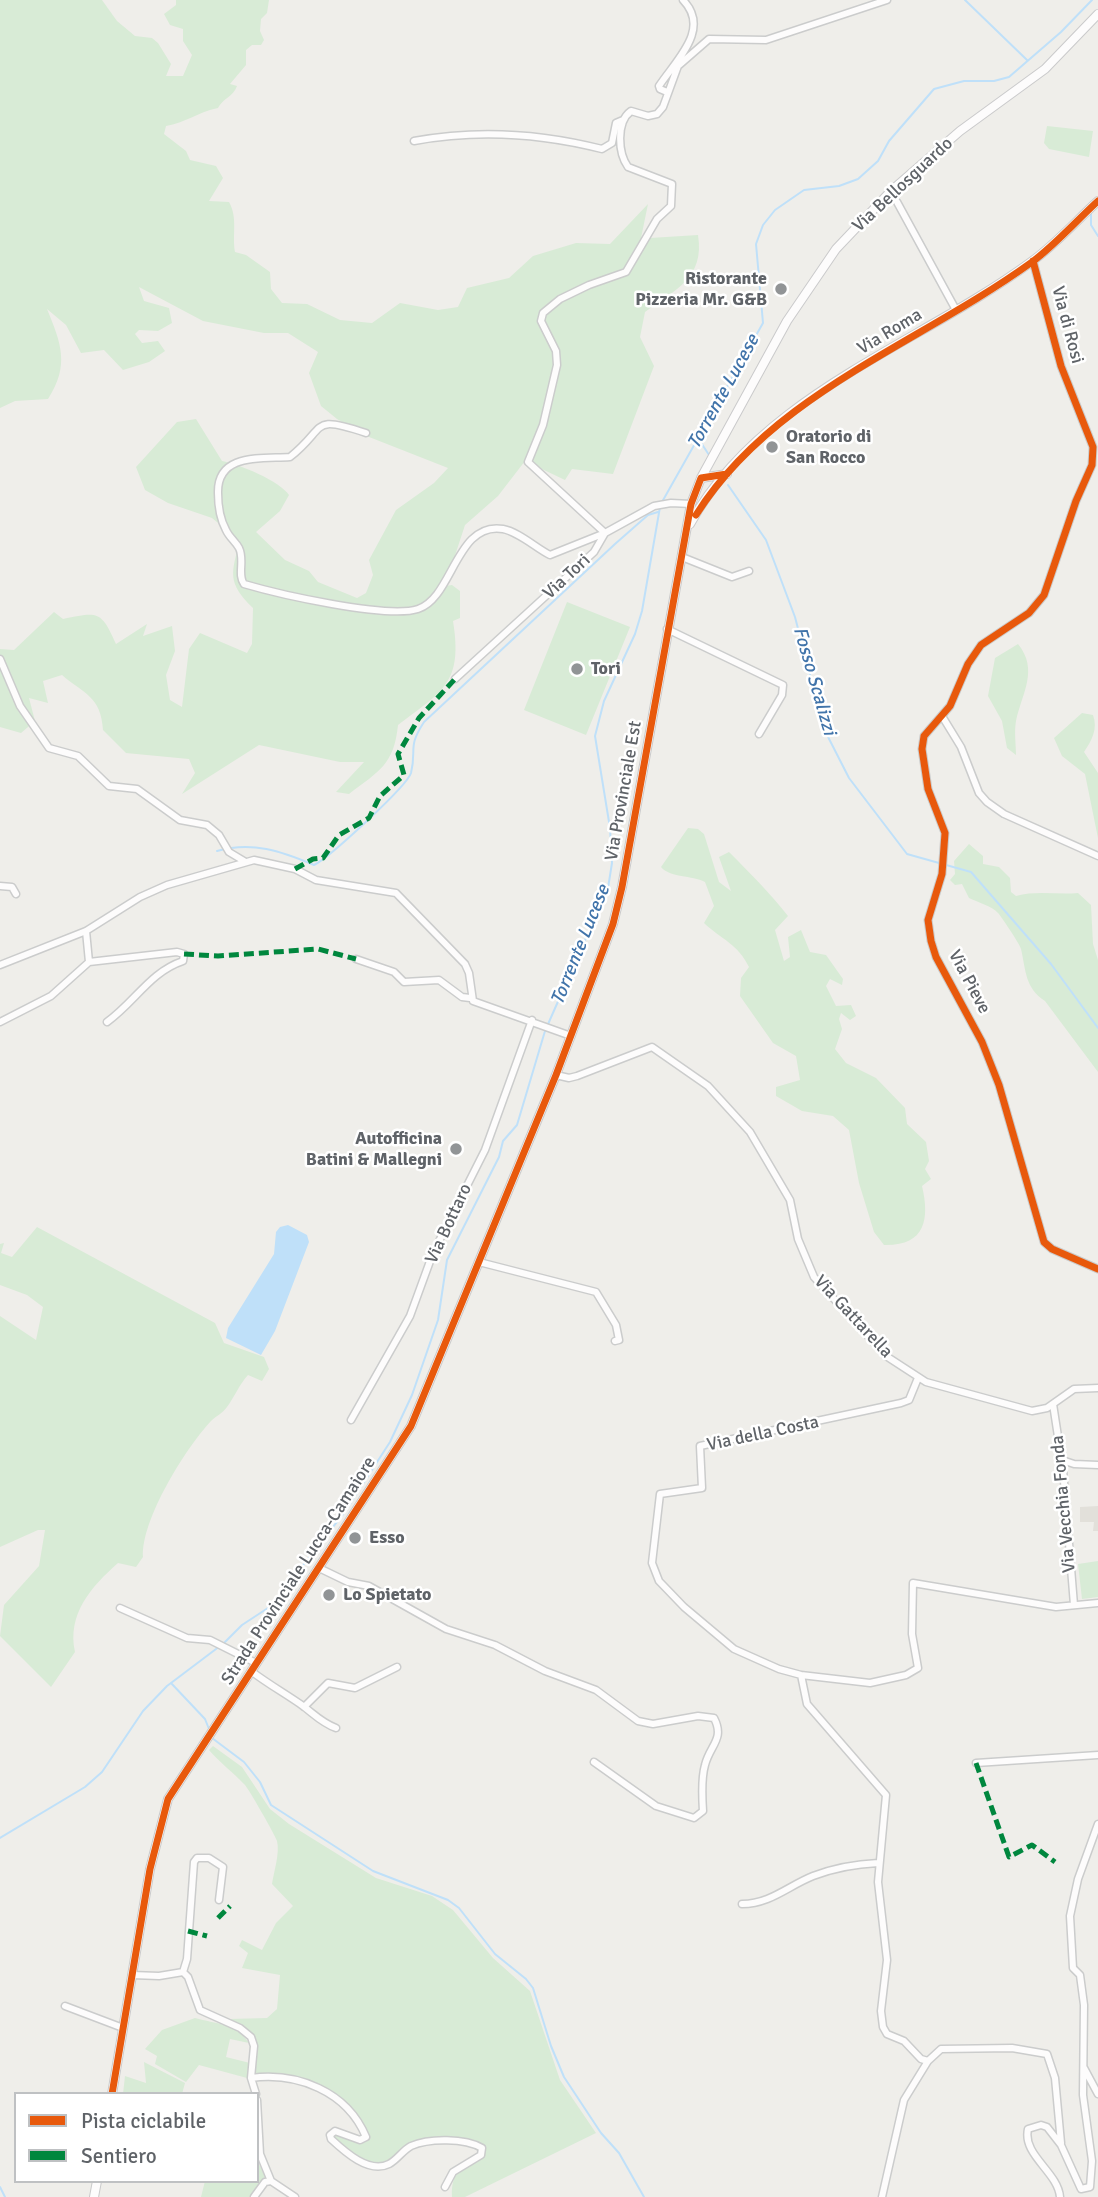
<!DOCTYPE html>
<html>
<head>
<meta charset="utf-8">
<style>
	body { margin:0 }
	#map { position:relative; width:1098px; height:2197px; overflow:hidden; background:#efeeea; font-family:Signika,sans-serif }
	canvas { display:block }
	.legend { position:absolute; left:14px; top:2092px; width:245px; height:91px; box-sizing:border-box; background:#fff; border:2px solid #bfc1c3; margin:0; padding:9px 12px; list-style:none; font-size:21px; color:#5f6368 }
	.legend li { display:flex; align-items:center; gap:14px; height:35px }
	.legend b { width:35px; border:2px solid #bfc1c3 }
</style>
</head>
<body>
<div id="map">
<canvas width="1098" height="2197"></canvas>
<ul class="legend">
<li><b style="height:9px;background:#e8590c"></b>Pista ciclabile</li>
<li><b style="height:9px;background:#00873e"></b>Sentiero</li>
</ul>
</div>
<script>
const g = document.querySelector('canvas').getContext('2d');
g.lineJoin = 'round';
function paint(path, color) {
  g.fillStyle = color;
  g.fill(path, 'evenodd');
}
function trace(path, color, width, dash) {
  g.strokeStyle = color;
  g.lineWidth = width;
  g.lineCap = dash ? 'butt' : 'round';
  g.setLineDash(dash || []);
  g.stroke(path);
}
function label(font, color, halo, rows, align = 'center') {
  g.font = font + ' Signika,sans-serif';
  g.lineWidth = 5;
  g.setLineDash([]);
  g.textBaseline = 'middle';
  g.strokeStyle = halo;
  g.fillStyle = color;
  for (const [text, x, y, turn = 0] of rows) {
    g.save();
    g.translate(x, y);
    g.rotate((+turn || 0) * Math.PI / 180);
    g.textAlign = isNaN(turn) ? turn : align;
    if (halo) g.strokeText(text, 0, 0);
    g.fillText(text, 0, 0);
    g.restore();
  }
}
const education = new Path2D(`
	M1098 1506V1531H1093L1094 1522H1080V1507Z`);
const green = new Path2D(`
	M0 0H102L117 21 135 36 152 38 158 43 171 64 166 76H183L192 55 183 41V29L170 25 164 14 176 5V0H269L267 13 261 19 260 31 264 40 261 45H252L246 50V65L230 84 237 86C233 97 223 98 218 108 198 112 185 123 166 126L164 134 186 151 190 160 216 166 223 178 209 201 229 202C238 218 232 234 235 252L246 255 270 272 271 289 282 303 307 304 340 320 372 323 400 303 438 310 458 307 467 288 509 278 533 256 576 243 610 244 648 204 640 243 627 264 632 269 650 238 698 235C705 278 675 290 645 312L640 337 654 366 613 474 572 469 565 480 525 461 498 496 465 525 445 586 452 585 460 591V618L453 621C463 683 443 691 398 725 394 765 379 771 349 794L336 792 364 762H340L259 745 182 794 195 773 189 759 126 753 103 730C101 696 84 694 62 675L43 681 48 703 29 698 35 721 21 733 0 727V649L14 650 54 612 63 619C98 612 101 610 116 644L147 624 143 636 172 626 175 651 166 675 170 700 182 707 189 649 200 633 247 653 252 644 253 608C227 583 231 573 240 541L212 518 168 503 145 490 136 467 177 422 196 419 222 461C239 464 280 481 289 495L280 511 256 532 285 560 309 571 318 582 357 598 366 593 373 575 369 560 396 510 434 483 448 468 364 435 337 419 321 406 309 373 318 352 288 333H264L203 321 139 287 144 301 169 308 172 323 158 331 139 330 135 334 142 343 158 341 165 351 149 362 123 370 104 350 81 353 66 325 47 309C61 343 70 365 48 399L15 401 0 408Z
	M1047 126 1093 131 1089 157 1049 149 1044 143Z
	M567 602 630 627 586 735 524 710Z
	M1018 644C1039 670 1022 693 1016 721 1014 732 1016 744 1016 755L1007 748 1002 721 988 696 995 658Z
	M1082 713 1093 715C1098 729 1092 740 1084 752L1098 773V838L1085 774 1062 756 1054 738Z
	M688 828 698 829 704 834 719 882 731 891 719 857 729 852C750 873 770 893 788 916L775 930 784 961 790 957 788 937 801 930 810 952 826 955 843 979 842 985 830 979 826 986 836 1006 851 1005 856 1016 850 1020 841 1013 839 1019 842 1029 835 1049 846 1063 876 1078 905 1108 907 1124 926 1142 929 1161 925 1169 931 1179 922 1186C930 1220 925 1246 884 1245L874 1232 859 1183 849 1130 833 1116 802 1111 776 1096V1087L800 1080 796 1056 773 1043 740 996 741 978 749 967C738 944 721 939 704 923L714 906 705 882C692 875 670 878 661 867Z
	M969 844 983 856V864L999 867 1010 878 1011 892 1016 896C1037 890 1057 895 1078 893L1091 905 1093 944 1098 960V1072L1045 1001C1025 988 1026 971 1021 949 1021 946 1001 916 998 913 992 906 977 902 969 898L962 884 955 885 950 880 955 874 954 861Z
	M37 1227 215 1323 224 1343 264 1357 269 1369 262 1381 248 1375C239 1385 235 1396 227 1407 223 1413 216 1416 211 1421 185 1449 141 1520 143 1557L136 1567 118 1563C91 1587 67 1614 75 1652L51 1687 0 1636 4 1605 39 1566 45 1530H38L0 1547V1316L36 1340 43 1307 27 1295 0 1285V1244L4 1243 1 1253 12 1257Z
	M1098 1561V1597L1082 1599 1078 1564Z
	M213 1746 242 1767 270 1809 289 1824 376 1878 432 1896 453 1910 493 1958 530 1991 560 2080 596 2133 465 2197H452C451 2176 458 2166 480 2159L483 2146C463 2135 429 2135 408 2145 400 2149 395 2159 387 2162 367 2170 347 2149 334 2138L336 2134 358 2143 366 2142 368 2138C333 2095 315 2067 254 2075L256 2041 229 2019 267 2018 277 2009 280 1975 242 1968 248 1953 239 1946 242 1940 262 1950 276 1923 293 1906 272 1884C274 1871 280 1853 277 1841 276 1837 248 1787 244 1784 233 1772 220 1763 209 1750Z
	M195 2018C216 2024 236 2023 249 2043L230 2039 226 2057 250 2063 247 2078 199 2065 186 2082 155 2064 157 2056 145 2049 162 2030Z
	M144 2062 185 2083 182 2094H123L125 2076 146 2083Z
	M257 2159 265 2177 251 2197H201L205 2181H257Z`);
const water = new Path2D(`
	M288 1225 307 1235 309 1242 275 1331 261 1355 226 1338 228 1328 274 1254 276 1232 280 1227Z`);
const stream = new Path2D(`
	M965 0 1027 60
	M1091 212V225L1098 236
	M698 438 709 455
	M728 485 766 540 795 617 824 729 849 778 907 854 971 872 1051 964 1098 1028
	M662 502 763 323 756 244 763 225 775 210 804 190 839 186 858 179 878 161 889 141 934 89 964 81H994L1009 77 1061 32 1092 0
	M217 851C252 841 281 851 314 865 329 858 407 786 411 773 417 749 407 748 424 722L615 544 648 515 658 512
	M224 1643 242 1625 271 1606 344 1513 390 1442 412 1395 438 1320 447 1260 499 1157 503 1141 517 1125 545 1031 608 888 612 863 610 828 595 736 604 701 635 634 642 611 660 507
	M171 1683 205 1719 209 1729
	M212 1738 244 1762 260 1782 271 1805 373 1871 448 1900 459 1908 495 1954 526 1979 533 1988 551 2046 564 2077 601 2133 619 2153 644 2197
	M0 1838 85 1787 102 1772 143 1711 167 1686 220 1646
	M0 2187 5 2197`);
const street = new Path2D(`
	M667 92 660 89 659 86C677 59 711 29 683 0
	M414 141C478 129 539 133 602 149L612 143 616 123 623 120
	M897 202 956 310
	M1033 261 1061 366 1093 447 1092 465 1076 501 1044 595 1029 613 981 645 968 664 950 706 924 736 922 749 928 789 945 833 942 874 928 920 931 941 936 957 982 1042 999 1085 1044 1242 1052 1249 1098 1269
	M366 433C309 414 328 427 290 457 261 459 217 453 218 493 218 505 220 519 226 530 229 537 235 541 239 548 245 560 237 575 244 584 278 594 387 619 418 609 453 598 456 521 503 529 519 532 536 548 550 555L605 533
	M605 533 528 462 543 425 557 365 556 351 541 321 543 313 560 299 589 285 626 272 657 219 671 206 672 184 628 167C618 153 616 122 631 111L648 116 657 114 663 107 678 66 709 39 766 40 887 0
	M682 557 732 577 749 571
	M667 629 783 685 782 695 759 734
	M0 659 20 706 49 748 78 756 109 786 137 789 180 820 207 825 219 835 229 852 244 861
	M455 679 594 552 605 533 654 506 671 503 691 504
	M942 716 961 747 979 793 987 802 1004 814 1098 856
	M0 886 12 887 16 894
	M356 959 394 972 404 982 439 980 462 997 470 998
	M89 962 177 952 184 954 183 961C150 972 135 1002 107 1022
	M0 965 86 931 140 897 167 885 254 860 295 869 316 880 396 893 465 964 469 973 473 1001 571 1036
	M0 1022 51 996 89 962 86 931
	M556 1075 569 1078 577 1076 652 1047 708 1086 750 1132 790 1200 798 1239 814 1277 886 1356 926 1382 1032 1411 1047 1408 1074 1389 1098 1388
	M479 1262 596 1292 616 1325 619 1340 615 1341
	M918 1378 909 1400 901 1403 700 1446 702 1488 660 1494 652 1563 659 1581 684 1607 734 1649 779 1669 801 1675 870 1683 906 1675 918 1668 912 1634 913 1583 1056 1607 1098 1603
	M1053 1404 1063 1469 1074 1605
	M351 1420 410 1316 433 1253 485 1150 532 1020
	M1062 1460 1074 1464 1098 1465
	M319 1568 348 1582 369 1586 446 1629 495 1645 545 1671 596 1690 638 1721 653 1724 698 1716 714 1718C725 1739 710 1745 705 1765 701 1779 702 1796 703 1811L694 1818 656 1806 594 1762
	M120 1608 187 1638 210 1640 256 1663
	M251 1671C268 1684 286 1694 303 1706 315 1715 322 1723 336 1728
	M801 1675 807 1704 886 1795 878 1882 887 1960 881 2011 883 2027 887 2034 904 2041 921 2059 928 2061
	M304 1707 328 1683 355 1688 397 1667
	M976 1763 1098 1755
	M742 1904C770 1904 788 1886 813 1876 834 1868 856 1864 878 1863
	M183 1972 187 1959 194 1862 197 1858H209L223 1867 219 1900
	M132 1975 159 1976 183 1972 188 1977 200 2010 240 2028 251 2037 254 2046 251 2078 256 2094
	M65 2006 123 2028
	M1084 2068 1098 2094
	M251 2078C297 2072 347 2091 366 2137L360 2140 335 2131 330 2135 331 2139C345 2152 369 2174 389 2164 397 2160 403 2150 411 2146 429 2138 465 2138 482 2148L481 2155 453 2172 445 2187
	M257 2100 260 2154 271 2181 295 2197
	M254 2197 265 2182 271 2181
	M882 2197 904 2100 928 2061 941 2049 1012 2048 1047 2054 1055 2078 1061 2143
	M1060 2197C1058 2172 1022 2155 1028 2129L1041 2125 1047 2127 1061 2145 1081 2189 1090 2187 1092 2161 1083 2095 1084 2005 1080 1975 1073 1968 1070 1916 1078 1879 1098 1824`);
const secondary = new Path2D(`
	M701 478 727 474
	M690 524C761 395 918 345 1031 262 1055 245 1076 221 1098 201
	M112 2094 150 1869 168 1799 411 1426 556 1075 613 924 622 887 691 504 701 478 787 321 836 249 891 191 960 131 1045 69 1098 14
	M94 2197 97 2181`);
const quiet = new Path2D(`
	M295 869 313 859 323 858 339 835 369 818 380 796 404 775 398 754 419 718 455 679
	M184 954 218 956 318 949 356 959
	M976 1763 1009 1857 1032 1845 1055 1862
	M218 1918 230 1906
	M188 1931 207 1936`);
const cycleway = new Path2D(`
	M1033 261 1061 366 1093 447 1092 465 1076 501 1044 595 1029 613 981 645 968 664 950 706 924 736 922 749 928 789 945 833 942 874 928 920 931 941 936 957 982 1042 999 1085 1044 1242 1052 1249 1098 1269
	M696 515C773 393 919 344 1032 262 1055 245 1076 221 1098 201
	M112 2094 150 1869 168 1799 411 1426 556 1075 613 924 622 887 691 504 701 478 727 474`);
const markers = [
	[781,289,7,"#919496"],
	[772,447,7,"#919496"],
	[577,669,7,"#919496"],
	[456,1149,7,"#919496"],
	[355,1538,7,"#919496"],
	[329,1595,7,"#919496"]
];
const streetNames = [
	["Via Bellosguardo",903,185,-43],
	["Via di Rosi",1067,325,75],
	["Via Roma",890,332,-31],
	["Via Tori",567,577,-43],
	["Via Provinciale Est",624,791,-80],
	["Via Pieve",969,982,62],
	["Via Bottaro",449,1224,-65],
	["Via Gattarella",853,1317,47],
	["Via della Costa",763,1434,-12],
	["Via Vecchia Fonda",1064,1504,-95],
	["Strada Provinciale Lucca-Camaiore",299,1571,-57]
];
const poiNames = [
	["Ristorante",767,279,"right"],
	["Pizzeria Mr. G&B",767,300,"right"],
	["Oratorio di",786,437],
	["San Rocco",786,458],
	["Tori",591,669],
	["Autofficina",442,1139,"right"],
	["Batini & Mallegni",442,1160,"right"],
	["Esso",369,1538],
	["Lo Spietato",343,1595]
];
const waterNames = [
	["Torrente Lucese",724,392,-61],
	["Fosso Scalizzi",814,681,74],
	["Torrente Lucese",581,945,-68]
];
paint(education, '#e2e0da');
paint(green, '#d8ebd6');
paint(water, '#bfe0f9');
trace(stream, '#bfe0f9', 2);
trace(street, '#cbcccc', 9);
trace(secondary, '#cacacb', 10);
trace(street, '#fdfcfc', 6);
trace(secondary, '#fdfcfc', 8);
trace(quiet, '#00873e', 5, [10, 5]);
trace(cycleway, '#e8590c', 7);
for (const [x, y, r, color] of markers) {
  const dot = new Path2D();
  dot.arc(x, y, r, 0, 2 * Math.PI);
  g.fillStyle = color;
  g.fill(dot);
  trace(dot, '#fff', 2.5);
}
label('18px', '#5f6368', '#fff', streetNames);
label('bold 18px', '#5f6368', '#fff', poiNames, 'left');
label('italic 19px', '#4174aa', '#fff', waterNames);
</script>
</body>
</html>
